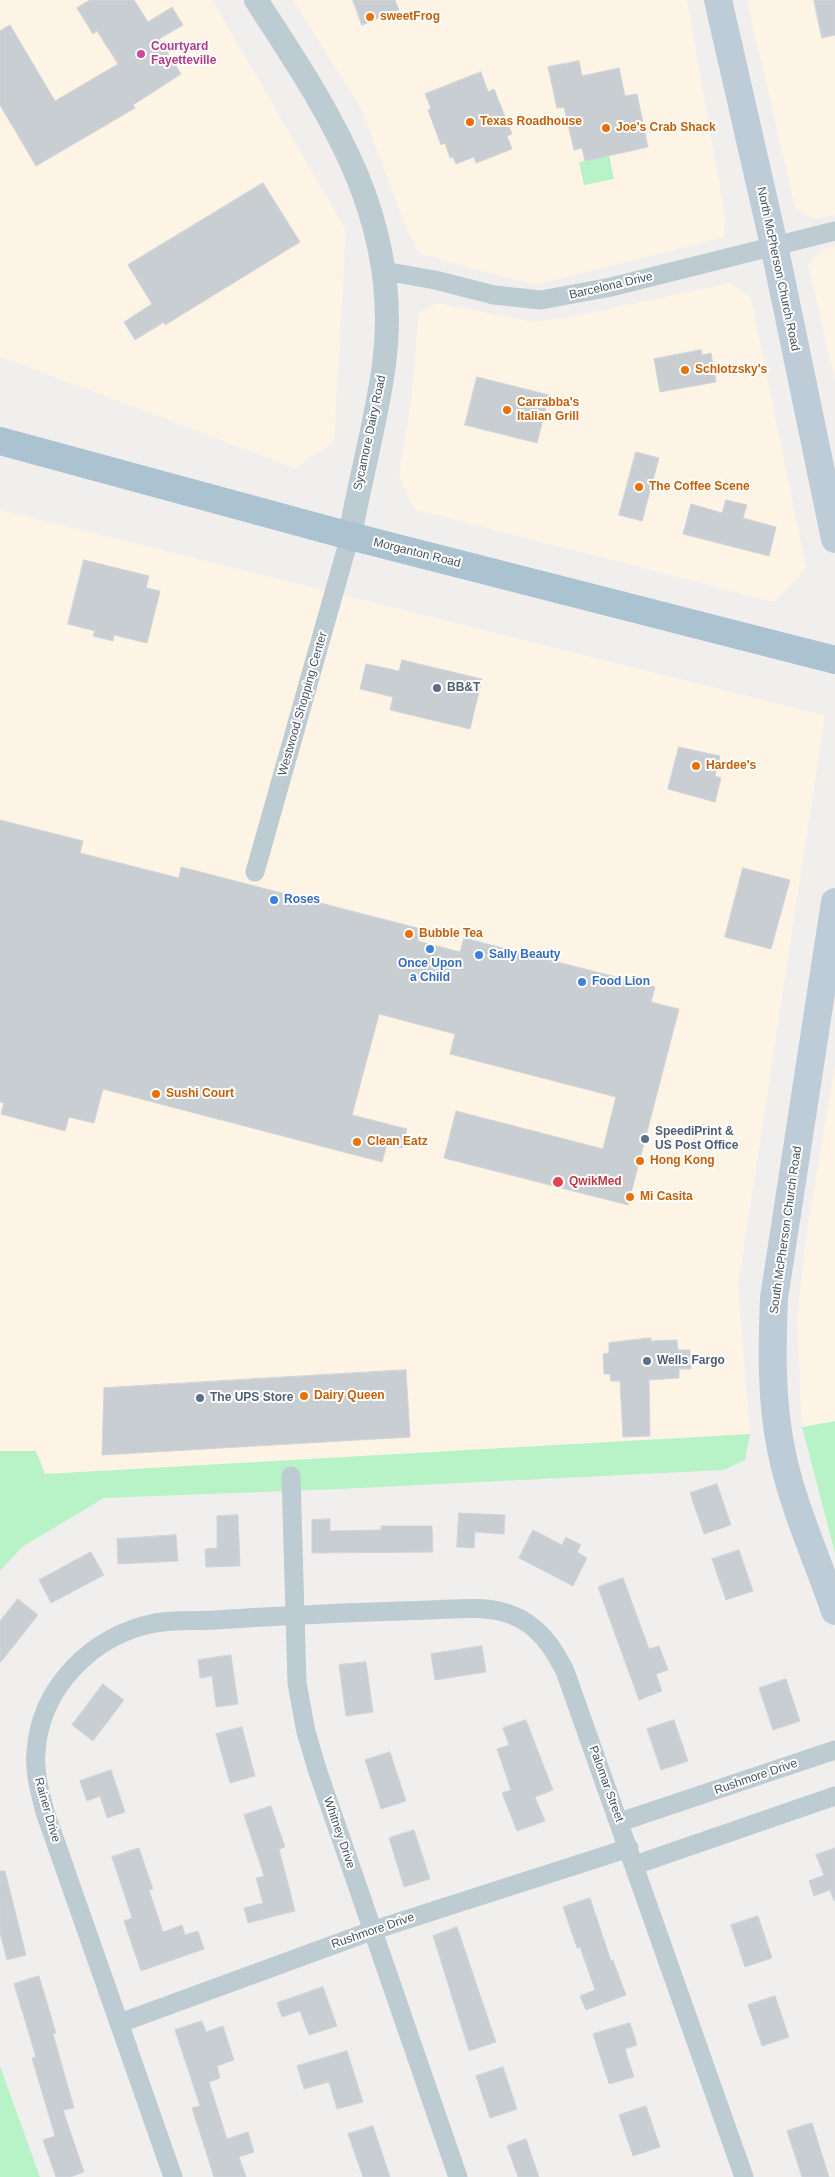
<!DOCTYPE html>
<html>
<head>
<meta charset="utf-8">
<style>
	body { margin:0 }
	canvas { display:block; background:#f1eeee }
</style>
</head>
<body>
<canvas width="835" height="2177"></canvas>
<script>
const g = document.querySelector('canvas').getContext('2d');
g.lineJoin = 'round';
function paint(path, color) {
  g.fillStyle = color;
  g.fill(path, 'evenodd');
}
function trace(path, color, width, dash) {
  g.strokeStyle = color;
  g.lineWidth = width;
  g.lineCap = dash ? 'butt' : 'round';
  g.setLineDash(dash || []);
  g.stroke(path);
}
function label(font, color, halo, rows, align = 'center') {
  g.font = font + ' Arial,sans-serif';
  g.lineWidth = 4;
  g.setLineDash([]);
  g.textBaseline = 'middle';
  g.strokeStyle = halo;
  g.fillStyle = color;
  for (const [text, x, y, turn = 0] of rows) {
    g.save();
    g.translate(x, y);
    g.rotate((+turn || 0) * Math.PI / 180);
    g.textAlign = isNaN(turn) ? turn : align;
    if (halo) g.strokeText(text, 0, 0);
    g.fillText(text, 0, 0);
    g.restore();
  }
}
const commercial = new Path2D(`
	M0 0H212L346 230 334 442 295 468 0 356Z
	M293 0H687L725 217 724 237 534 285 420 254 406 228 362 110Z
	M747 0H835V215L812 219 795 207Z
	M835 246V380L808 265 822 249Z
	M730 283 751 298 806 568 774 602 414 509 399 476 411 402 419 313 438 303 533 322 575 316Z
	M0 510 825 715 738 1286 750 1434 45 1474 36 1451H0Z
	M835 1064V1421L802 1427 797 1320 807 1231Z`);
const green = new Path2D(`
	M609 155 614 179 584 185 579 162Z
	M835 1421V1553L802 1427Z
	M750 1434 745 1460 724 1470 339 1489 104 1498 22 1547 0 1571V1451H36L45 1474Z
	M0 2066 40 2177H0Z`);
const building = new Path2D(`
	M90 0H134L148 22 172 7 183 25 159 39 181 74 133 105 135 108 36 166 0 105V31L10 25 55 101 118 64 97 31 93 34 77 8Z
	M353 0H395L399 10 362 25Z
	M814 0H835V35L822 38Z
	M579 61 582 76 619 68 625 96 637 94 648 147 585 161 582 148 574 150 564 107 557 108 548 67Z
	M481 72 488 92 494 89 512 134 507 136 512 149 476 163 474 157 456 164 453 157 450 158 445 143 441 145 428 110 431 108 425 94Z
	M263 183 300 242 165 325 164 322 135 340 124 322 152 304 128 265Z
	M701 350 702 355 711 353 716 382 660 392 654 359Z
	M477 377 549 395 537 443 465 425Z
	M636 452 659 458 642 521 619 515Z
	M726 500 747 505 743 518 776 527 769 556 683 534 691 504 722 513Z
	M84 560 149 576 146 588 160 591 147 643 114 635 113 641 93 636 95 631 68 624Z
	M402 660 482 679 470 729 390 710 393 697 360 689 366 664 399 671Z
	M679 747 720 756 715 776 721 778 715 802 668 789Z
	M0 820 83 841 80 853 179 878 181 867 421 929 418 941 460 952 464 938 655 987 651 1002 679 1009 628 1205 444 1158 456 1111 603 1149 616 1097 450 1054 455 1034 379 1014 352 1115 407 1129 402 1148 387 1144 382 1162 103 1089 94 1123 69 1117 65 1131 1 1114 4 1103 0 1102Z
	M743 868 790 880 771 949 725 937Z
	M651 1338V1341L677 1340 678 1350H690L691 1369H679V1378L649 1380 650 1436 623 1437 620 1381H611L610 1374H604L603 1354 609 1353V1343Z
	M406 1370 410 1437 102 1455 104 1388Z
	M717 1484 731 1525 704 1534 690 1493Z
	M459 1513 505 1515 504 1534 475 1532 474 1548 457 1547Z
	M238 1515 240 1566 206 1567 205 1549 217 1548V1516Z
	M330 1519V1531L381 1530V1526H432L433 1552 312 1553V1520Z
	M533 1530 562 1545 566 1537 581 1545 577 1552 587 1558 573 1586 519 1558Z
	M176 1535 178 1561 118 1564 117 1539Z
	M739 1550 753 1591 726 1600 712 1559Z
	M91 1552 104 1575 51 1603 39 1580Z
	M623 1578 649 1649 659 1646 668 1670 656 1674 662 1691 639 1700 598 1587Z
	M18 1599 38 1615 0 1663V1621Z
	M482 1646 486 1672 435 1680 431 1654Z
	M231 1655 238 1704 216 1707 212 1676 200 1678 198 1660Z
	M366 1662 373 1712 346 1716 339 1665Z
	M786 1679 800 1721 773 1730 759 1688Z
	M103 1684 124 1700 93 1741 72 1725Z
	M526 1720 553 1790 535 1797 545 1821 517 1831 502 1793 511 1790 497 1749 509 1745 503 1728Z
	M674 1720 688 1761 661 1770 647 1729Z
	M242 1727 255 1776 230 1783 216 1734Z
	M390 1752 406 1801 381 1809 365 1760Z
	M111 1770 125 1812 107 1818 100 1796 87 1801 80 1781Z
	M271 1806 285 1847 279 1849 295 1911 248 1923 244 1908 263 1903 256 1878 264 1876 244 1815Z
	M414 1830 430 1879 404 1887 389 1838Z
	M139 1848 153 1889 149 1890 163 1932 182 1925 185 1935 198 1931 204 1949 141 1971 124 1921 132 1918 112 1857Z
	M835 1848V1901H834L830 1890 814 1896 809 1881 824 1875 816 1855Z
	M0 1871H5L26 1955 7 1960 0 1933Z
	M590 1898 611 1961 613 1960 626 1995 586 2010 580 1996 595 1990 580 1947 577 1948 563 1907Z
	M758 1916 772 1958 745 1967 731 1925Z
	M457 1927 496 2042 469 2051 433 1936Z
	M39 1976 56 2033 53 2034 74 2108 63 2110 84 2172 70 2177H56L43 2140 55 2136 32 2058 36 2057 14 1984Z
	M323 1987 337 2026 309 2035 300 2011 282 2017 277 2003Z
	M775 1996 789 2037 762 2046 748 2005Z
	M202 2021 206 2032 223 2026 234 2060 217 2066 220 2078 209 2082 227 2139 248 2132 254 2152 239 2157 246 2177H214L192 2108 200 2106 175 2030Z
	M630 2023 637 2045 625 2049 634 2077 609 2084 593 2034Z
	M347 2051 363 2102 337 2109 329 2082 304 2089 297 2066Z
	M503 2067 517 2109 490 2118 476 2076Z
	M646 2106 660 2147 633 2156 619 2115Z
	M812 2123 829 2177H802L787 2131Z
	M373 2126 390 2177H363L348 2134Z
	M526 2139 539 2177H518L507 2146Z`);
const minor = new Path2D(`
	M384 271 435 280 494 295 541 300 611 287 835 231
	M255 872 350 536
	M291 1476 297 1683 306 1732 318 1772 458 2177
	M620 1822 835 1750
	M635 1865 835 1796
	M120 2023 374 1930 629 1848
	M173 2177 45 1812C40 1792 34 1772 36 1752 40 1688 92 1635 155 1623 174 1620 195 1621 215 1620 258 1617 300 1615 343 1613 372 1612 401 1611 430 1610 457 1609 486 1605 512 1615 538 1625 553 1647 565 1671L744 2177`);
const tertiary = new Path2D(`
	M256 0C331 115 403 221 384 365 376 423 360 479 350 536`);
const secondary = new Path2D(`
	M718 0 774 245 835 539
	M835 902 774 1298C772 1348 771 1400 781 1449 792 1505 817 1558 835 1611`);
const primary = new Path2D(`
	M0 441 350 536 835 660`);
const markers = [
	[370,17,5,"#e8710a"],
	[141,54,5,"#d1479c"],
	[470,122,5,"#e8710a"],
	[606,128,5,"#e8710a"],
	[685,370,5,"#e8710a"],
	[507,410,5,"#e8710a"],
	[639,487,5,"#e8710a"],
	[437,688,5,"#5c6f8a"],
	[696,766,5,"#e8710a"],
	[274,900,5,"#3f7fe0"],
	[409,934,5,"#e8710a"],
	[430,949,5,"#3f7fe0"],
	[479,955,5,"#3f7fe0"],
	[582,982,5,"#3f7fe0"],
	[156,1094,5,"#e8710a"],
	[645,1139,5,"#5c6f8a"],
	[357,1142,5,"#e8710a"],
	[640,1161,5,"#e8710a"],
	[558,1182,6,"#e0444e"],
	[630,1197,5,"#e8710a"],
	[647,1361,5,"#5c6f8a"],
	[304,1396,5,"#e8710a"],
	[200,1398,5,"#5c6f8a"]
];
const foodNames = [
	["sweetFrog",380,17],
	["Texas Roadhouse",480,122],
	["Joe's Crab Shack",616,128],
	["Schlotzsky's",695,370],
	["Carrabba's",517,403],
	["Italian Grill",517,417],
	["The Coffee Scene",649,487],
	["Hardee's",706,766],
	["Bubble Tea",419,934],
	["Sushi Court",166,1094],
	["Clean Eatz",367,1142],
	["Hong Kong",650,1161],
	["Mi Casita",640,1197],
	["Dairy Queen",314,1396]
];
const hotelNames = [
	["Courtyard",151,47],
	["Fayetteville",151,61]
];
const streetNames = [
	["North McPherson Church Road",778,269,78],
	["Barcelona Drive",611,286,-13],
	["Sycamore Dairy Road",370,433,-78],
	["Morganton Road",417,553,14],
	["Westwood Shopping Center",303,704,-74],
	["South McPherson Church Road",786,1230,-82],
	["Rushmore Drive",756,1777,-19],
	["Palomar Street",606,1784,70],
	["Rainer Drive",47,1810,74],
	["Whitney Drive",339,1833,71],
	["Rushmore Drive",373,1931,-19]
];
const serviceNames = [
	["BB&T",447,688],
	["SpeediPrint &",655,1132],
	["US Post Office",655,1146],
	["Wells Fargo",657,1361],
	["The UPS Store",210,1398]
];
const shopNames = [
	["Roses",284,900],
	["Sally Beauty",489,955],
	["Once Upon",430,964,"center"],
	["a Child",430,978,"center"],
	["Food Lion",592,982]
];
const healthNames = [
	["QwikMed",569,1182]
];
paint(commercial, '#fef4e5');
paint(green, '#b8f3c8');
paint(building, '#c9ced3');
trace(building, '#d1d5da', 1);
trace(minor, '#bdcbd2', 19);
trace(tertiary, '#bdcbd2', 24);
trace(secondary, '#bdccd7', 28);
trace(primary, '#abc2d0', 28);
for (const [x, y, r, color] of markers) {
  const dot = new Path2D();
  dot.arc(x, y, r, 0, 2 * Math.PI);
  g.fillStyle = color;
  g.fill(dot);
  trace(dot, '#fff', 2);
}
label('bold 12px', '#c56008', '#fff', foodNames, 'left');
label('bold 12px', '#b23c85', '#fff', hotelNames, 'left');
label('12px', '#44545d', '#fff', streetNames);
label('bold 12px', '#4e5e75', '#fff', serviceNames, 'left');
label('bold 12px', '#366cbe', '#fff', shopNames, 'left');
label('bold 12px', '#be3a42', '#fff', healthNames, 'left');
</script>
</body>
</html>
